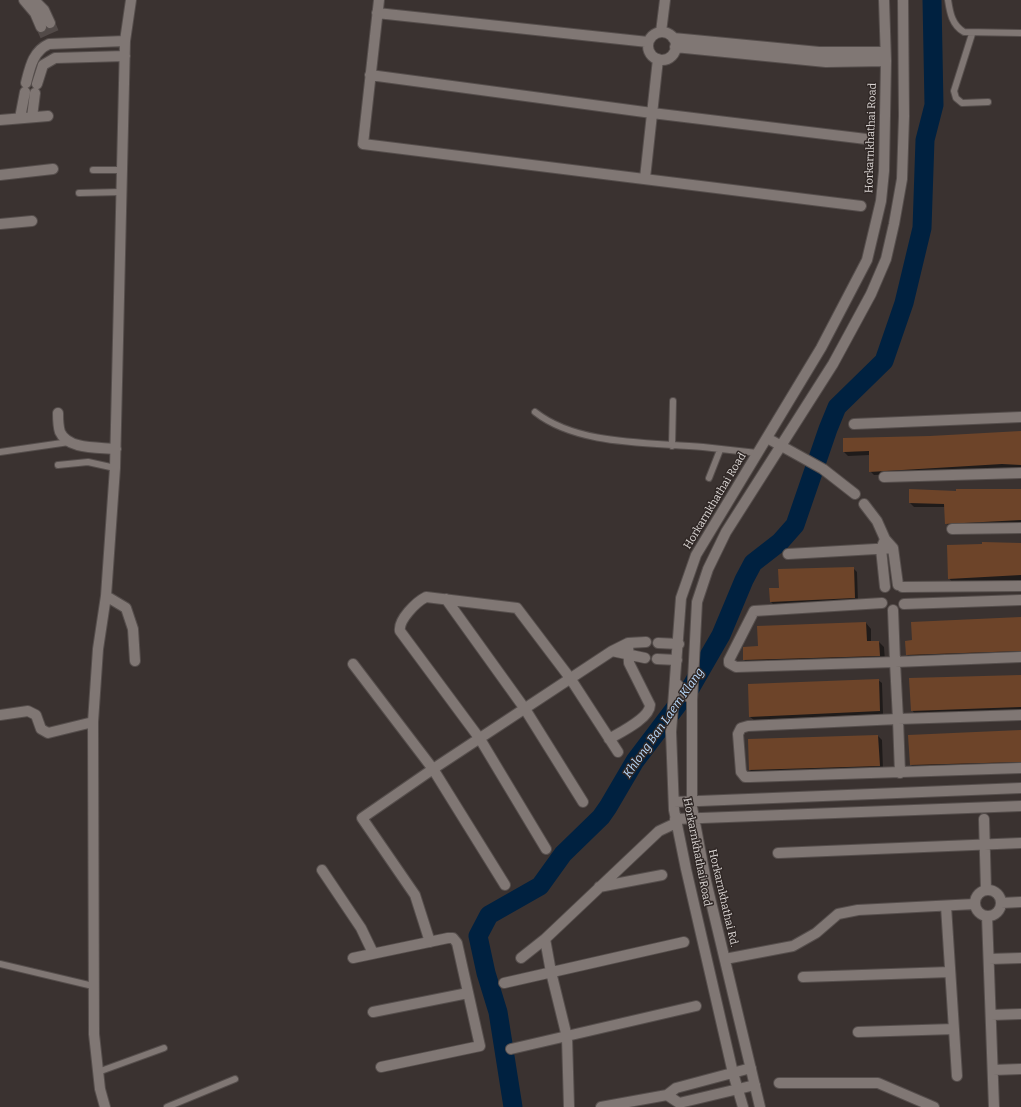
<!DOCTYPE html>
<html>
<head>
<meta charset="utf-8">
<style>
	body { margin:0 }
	canvas { display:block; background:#3a3230 }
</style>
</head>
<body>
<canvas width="1021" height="1107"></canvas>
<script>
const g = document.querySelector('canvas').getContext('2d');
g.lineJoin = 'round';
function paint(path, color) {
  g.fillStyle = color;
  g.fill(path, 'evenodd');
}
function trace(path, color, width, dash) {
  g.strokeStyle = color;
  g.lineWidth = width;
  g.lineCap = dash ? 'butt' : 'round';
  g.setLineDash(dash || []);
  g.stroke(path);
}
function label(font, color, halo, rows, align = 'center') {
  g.font = font + ' Bitter,serif';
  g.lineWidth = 3;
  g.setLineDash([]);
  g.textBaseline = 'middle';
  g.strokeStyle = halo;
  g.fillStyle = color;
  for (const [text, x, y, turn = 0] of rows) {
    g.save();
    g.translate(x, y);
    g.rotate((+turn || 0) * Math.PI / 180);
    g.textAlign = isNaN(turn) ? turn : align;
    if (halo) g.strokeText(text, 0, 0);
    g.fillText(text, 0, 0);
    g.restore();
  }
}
const shadow = new Path2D(`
	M1021 433V468L874 475 870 471V455L848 456 844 452Z
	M1021 489V524L950 527 946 523 945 507H914L910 503 957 492V490Z
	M1021 544V580L952 582 949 578Z
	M853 568 857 572 858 602 775 606 771 602 780 589Z
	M1021 618V656L912 660 907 655Z
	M866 623 871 629V642H879L884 647 885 661 750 665 744 660 759 647Z
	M1021 676V711L915 714 912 710Z
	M878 680 882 683 883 714 754 720 750 717Z
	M1021 731V765L914 768 911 765Z
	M878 736 882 740 883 770 754 774 750 770 749 740Z`);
const river = new Path2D(`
	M513 1107 498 1012 486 973 478 936 489 915 540 886 563 854 601 817 608 807 635 761 691 687 721 635 744 580 753 563 780 542 795 525 828 429 837 407 884 361 904 303 922 228 925 140 934 105 932 0`);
const building = new Path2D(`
	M1021 431V465L1002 464 869 472V451L843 452V438L930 436Z
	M909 489 956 491V489H1021V520L945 524 944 504 909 503Z
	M982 542 1021 543V575L948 579 947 545 982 544Z
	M854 567 855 598 770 602 769 588H779L778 569Z
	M1021 617V651L906 655 905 641 912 640 911 622Z
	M866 622 867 641H879L880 656 743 660V647L758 646 757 626Z
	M1021 675V707L911 711 909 678Z
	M879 679 880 711 749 717 748 684Z
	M1021 730V762L910 765 908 735Z
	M878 735 880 766 749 770 748 739Z`);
const minorTunnel = new Path2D(`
	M50 23 55 35
	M41 27 46 38`);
const service = new Path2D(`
	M948 0C950 13 952 25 964 32L1021 33
	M972 34 954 91 956 98 962 103 988 102
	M93 170H122
	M79 193 121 192
	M535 412C578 446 650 442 703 447 721 449 739 451 757 453
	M672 446 673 401
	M0 452 69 442
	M58 465 88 462 115 468
	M709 478 720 450
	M0 964 93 986
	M98 1072 164 1048
	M167 1107 235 1079`);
const minor = new Path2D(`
	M24 0 35 13 41 27
	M34 0 44 10 50 23
	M379 0 363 144 861 206
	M377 13 648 42
	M661 32 665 0
	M648 46a14 14 0 1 1 28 0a14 14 0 1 1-28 0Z
	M673 38 819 52H885
	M675 47 826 62 886 61
	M370 75 652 113 866 139
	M26 83C30 67 33 51 49 44L125 41
	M37 84 43 65 55 58 125 56
	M32 117 35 93
	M20 118 25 92
	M0 120 48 116
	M0 175 53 169
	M645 178 658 59
	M0 224 32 221
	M58 413C58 419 58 426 60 432 68 450 99 447 116 449
	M854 424 1021 417
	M767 438 823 469 855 494
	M884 477 1021 473
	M864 504 877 521 885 539
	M952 529 1021 528
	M788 554 893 548
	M885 587 881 549 885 539 893 548 898 585
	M902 587 1021 586
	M106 596 126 608 133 629 135 661
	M446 599 525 709 583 802
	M882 603 754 611 729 660V663L736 667 895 662 893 610
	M904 604 1021 600
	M658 643 679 644
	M1021 657 895 662 898 719 748 726 741 728 738 734 741 772 745 777H750L1021 768
	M645 658 612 651 628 643 646 642
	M657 659 677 660
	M353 664 433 769 505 885
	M675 682 692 700
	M0 715 28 711 36 715 41 729 48 733 93 722
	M609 739C621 732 650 718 650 705L629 663 628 643
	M900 773 898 719 1021 715
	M674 802 1021 788
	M675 819 1021 806
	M984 819 986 890
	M546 849 480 739 400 631C398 620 416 602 426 597L517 608 570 678 618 752
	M778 853 1021 843
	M322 870 361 928 373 953
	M599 887 662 875
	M975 903a13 13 0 1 1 26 0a13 13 0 1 1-26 0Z
	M1001 903 1021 902
	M946 906 957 1076
	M987 916 994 1107
	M430 942 415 895 362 818 433 769 612 651
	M353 958 448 938H453L457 943 480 1046 381 1067
	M521 958 545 939
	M725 959 793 946 816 933 838 914 858 910 975 904
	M989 959 1021 958
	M803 977 950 972
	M504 983 684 942
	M373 1012 468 993
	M991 1015 1021 1014
	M858 1032 954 1029
	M511 1049 696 1006
	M993 1070 1021 1069
	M779 1083H878L934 1107
	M667 1095 679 1103 755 1085
	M105 1107 100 1089 94 1034 93 722 98 649 106 596 115 468 125 41 131 0
	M569 1107 567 1037 551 972 545 939 659 831 676 823
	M601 1107 667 1095 676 1088 751 1068
	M743 1107 733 1073 686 869 674 810 671 732 681 598 696 555 821 348 867 260 881 201 884 171 886 61 884 0
	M760 1107 706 881 692 807V700L697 602 708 569 726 532 833 364 871 294 886 259 894 224 902 179 904 116 903 0`);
const streetNames = [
	["Horkarnkhathai Road",871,138,-88],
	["Horkarnkhathai Road",715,501,-59],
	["Horkarnkhathai Road",697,852,79],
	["Horkarnkhathai Rd.",723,898,77]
];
const waterNames = [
	["Khlong Ban Laem Klang",664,723,-55]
];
paint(shadow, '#0007');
trace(river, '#002140', 19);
paint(building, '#6d4429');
trace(minorTunnel, '#524a48', 10, [10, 5]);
trace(service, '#554e4c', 8);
trace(minor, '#554e4c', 12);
trace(service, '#807774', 6);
trace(minor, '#807774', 10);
label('11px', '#dad5d3', '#302826', streetNames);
label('italic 12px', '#b9dafd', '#302826', waterNames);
</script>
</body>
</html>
